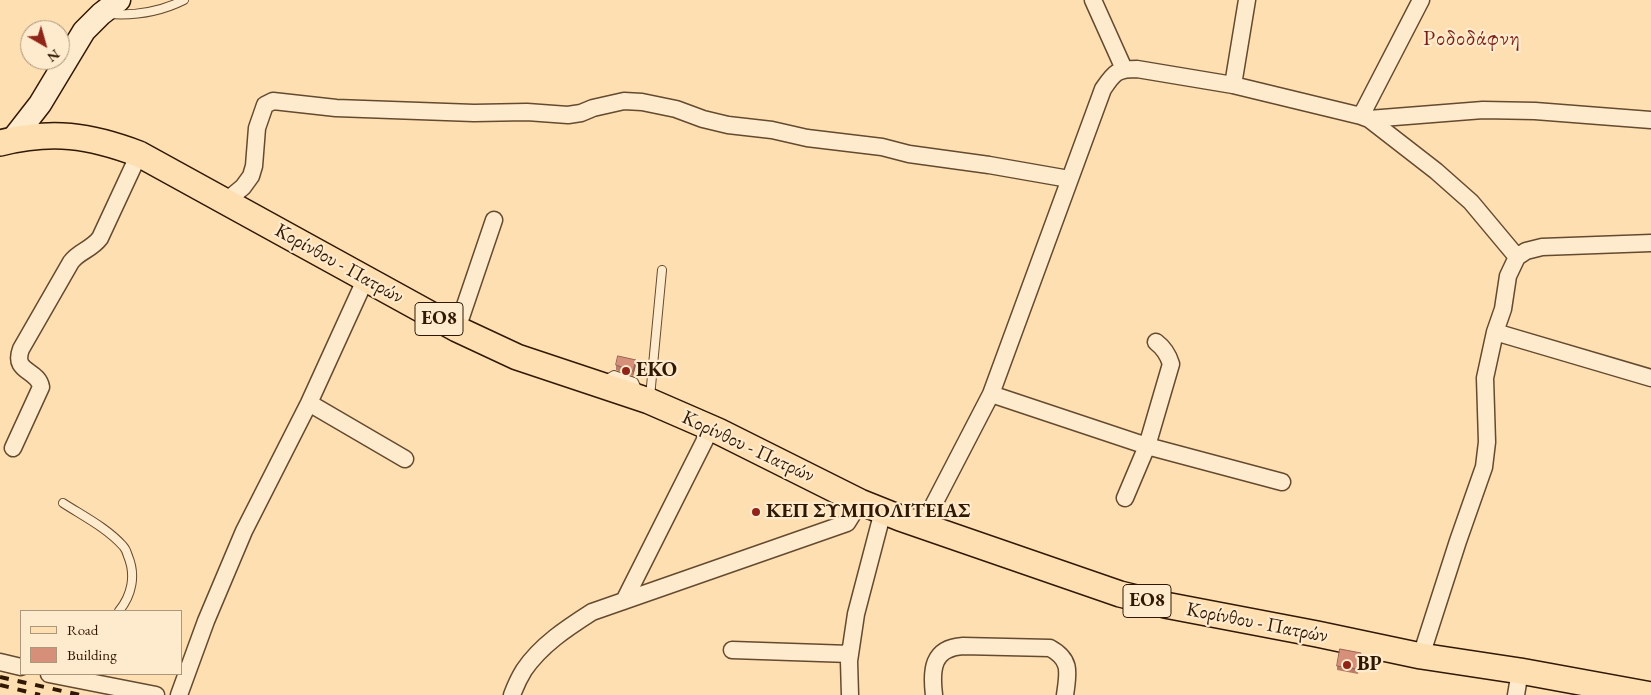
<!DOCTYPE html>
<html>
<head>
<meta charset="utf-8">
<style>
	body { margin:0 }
	#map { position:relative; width:1651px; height:695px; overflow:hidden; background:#fedfb2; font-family:"EB Garamond",serif }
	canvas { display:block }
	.legend { position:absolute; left:20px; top:610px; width:162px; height:65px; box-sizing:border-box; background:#feeacd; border:1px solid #ac967c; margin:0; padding:6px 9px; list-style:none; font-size:15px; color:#301803 }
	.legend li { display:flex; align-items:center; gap:10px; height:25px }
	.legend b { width:25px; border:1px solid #ac967c }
	.north { position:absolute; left:20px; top:20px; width:50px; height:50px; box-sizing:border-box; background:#feeacd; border:1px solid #ac967c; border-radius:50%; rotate:142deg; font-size:14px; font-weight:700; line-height:20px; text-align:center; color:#301803 }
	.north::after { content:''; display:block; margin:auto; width:18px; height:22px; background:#8f2418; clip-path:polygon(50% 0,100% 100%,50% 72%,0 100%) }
</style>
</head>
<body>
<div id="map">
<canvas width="1651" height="695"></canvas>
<ul class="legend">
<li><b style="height:6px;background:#fedfb2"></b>Road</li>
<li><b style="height:14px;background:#d6907a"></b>Building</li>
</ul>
<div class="north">N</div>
</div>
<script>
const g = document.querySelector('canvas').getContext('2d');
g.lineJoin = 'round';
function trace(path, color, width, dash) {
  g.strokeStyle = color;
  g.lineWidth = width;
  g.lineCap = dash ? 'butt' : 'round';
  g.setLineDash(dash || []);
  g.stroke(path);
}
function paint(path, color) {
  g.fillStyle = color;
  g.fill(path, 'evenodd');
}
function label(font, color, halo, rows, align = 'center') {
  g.font = font + ' "EB Garamond",serif';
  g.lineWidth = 4.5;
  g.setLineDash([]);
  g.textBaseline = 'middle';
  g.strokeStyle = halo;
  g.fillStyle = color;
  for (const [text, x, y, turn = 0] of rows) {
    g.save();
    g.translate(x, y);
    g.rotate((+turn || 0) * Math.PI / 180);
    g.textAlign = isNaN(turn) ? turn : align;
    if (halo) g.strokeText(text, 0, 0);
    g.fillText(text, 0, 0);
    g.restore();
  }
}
const lane = new Path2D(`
	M108 14C135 16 160 12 184 0
	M604 381 614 375 634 382 638 391
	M650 397 662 270
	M63 503C83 516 107 528 123 546 126 549 127 553 128 556 136 575 132 595 119 611`);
const street = new Path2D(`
	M1093 0 1124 69
	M1421 0 1361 116 1369 119 1483 110 1535 111 1651 120
	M1233 85 1361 116
	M1369 119 1436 171 1471 202 1517 257 1508 276 1503 309 1495 332 1485 378 1487 442 1484 467 1458 541 1421 656
	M225 202 243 187 251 176 254 166 257 128 265 105 273 101 336 108 474 113 527 112 568 115 581 113 593 108 624 101 642 102 676 109 703 119 728 125 772 130 807 138 882 147 909 154 989 165 1069 179
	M1517 257 1526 251 1542 247 1651 243
	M457 329 494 220
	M1495 332 1651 378
	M991 394 1147 446 1282 482
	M309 403 405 459
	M13 448 41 387C38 369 12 373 21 349L71 262C79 251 91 250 100 238L139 154
	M1125 498 1147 446 1171 364C1168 354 1164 348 1156 342
	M922 527 991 394 1103 89C1114 73 1116 69 1137 69L1233 85 1247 0
	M624 601 711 428
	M732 650 850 654
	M0 662 21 667
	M49 674 156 695
	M179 695 206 621 244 531 309 403 366 278
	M512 695C515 687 519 678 524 670 541 645 567 628 592 612L847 523 860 502
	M850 695 849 661 856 614 883 511
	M934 695C931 670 932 648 963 646L1050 648C1072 660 1068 673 1065 695
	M1516 695 1520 671`);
const secondary = new Path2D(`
	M12 140 40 104 84 31 101 14 119 0`);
const primary = new Path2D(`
	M0 143C52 130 89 135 139 154L457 329 517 357 649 401 718 431 860 502 900 518 1120 594 1165 605 1317 634 1421 656 1520 671 1651 695`);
const rail = new Path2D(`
	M0 677 80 695
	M0 685 40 695`);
const wall = new Path2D(`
	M616 365H636L633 376 616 370Z
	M1361 658 1358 674 1337 670V666Z`);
const shadedWall = new Path2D(`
	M636 360V365L633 376V371Z`);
const building = new Path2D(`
	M618 356 636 360 633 371 616 365Z
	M1340 649 1361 653 1358 669 1337 666Z`);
const markers = [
	[626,371,5,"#8f2418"],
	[756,512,5,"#8f2418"],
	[1347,665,5,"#8f2418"]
];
const shields = [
	[439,319,48],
	[1147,601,48]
];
const shieldNames = [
	["ΕΟ8",439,319],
	["ΕΟ8",1147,601]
];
const streetNames = [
	["Κορίνθου - Πατρών",339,264,29],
	["Κορίνθου - Πατρών",748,447,25],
	["Κορίνθου - Πατρών",1257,623,11]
];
const poiNames = [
	["EKO",636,371],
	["ΚΕΠ ΣΥΜΠΟΛΙΤΕΙΑΣ",766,512],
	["BP",1357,665]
];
const quarterNames = [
	["Ροδοδάφνη",1472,39]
];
trace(lane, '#644a2f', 10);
trace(street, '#644a2f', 19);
trace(secondary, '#301803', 25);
trace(primary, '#301803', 28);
trace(lane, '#feeacd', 8);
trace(street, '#feeacd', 16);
trace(secondary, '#feeacd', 22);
trace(primary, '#fedfb2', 25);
trace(rail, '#301803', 4, [9, 9]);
paint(wall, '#b87c69');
paint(shadedWall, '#966555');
paint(building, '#d6907a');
trace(building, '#966555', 1);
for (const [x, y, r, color] of markers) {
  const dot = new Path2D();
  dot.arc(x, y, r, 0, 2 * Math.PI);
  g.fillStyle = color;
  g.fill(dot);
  trace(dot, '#feeacd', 2);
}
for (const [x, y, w] of shields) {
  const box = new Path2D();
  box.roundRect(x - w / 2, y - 16.5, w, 33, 4);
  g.fillStyle = '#feeacd';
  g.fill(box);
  trace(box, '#301803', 1);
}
label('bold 19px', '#301803', null, shieldNames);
label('20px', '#301803', '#feeacd', streetNames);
label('bold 20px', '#301803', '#feeacd', poiNames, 'left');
g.letterSpacing = '1px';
label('22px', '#7a1f14', '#feeacd', quarterNames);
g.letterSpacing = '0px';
</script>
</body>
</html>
